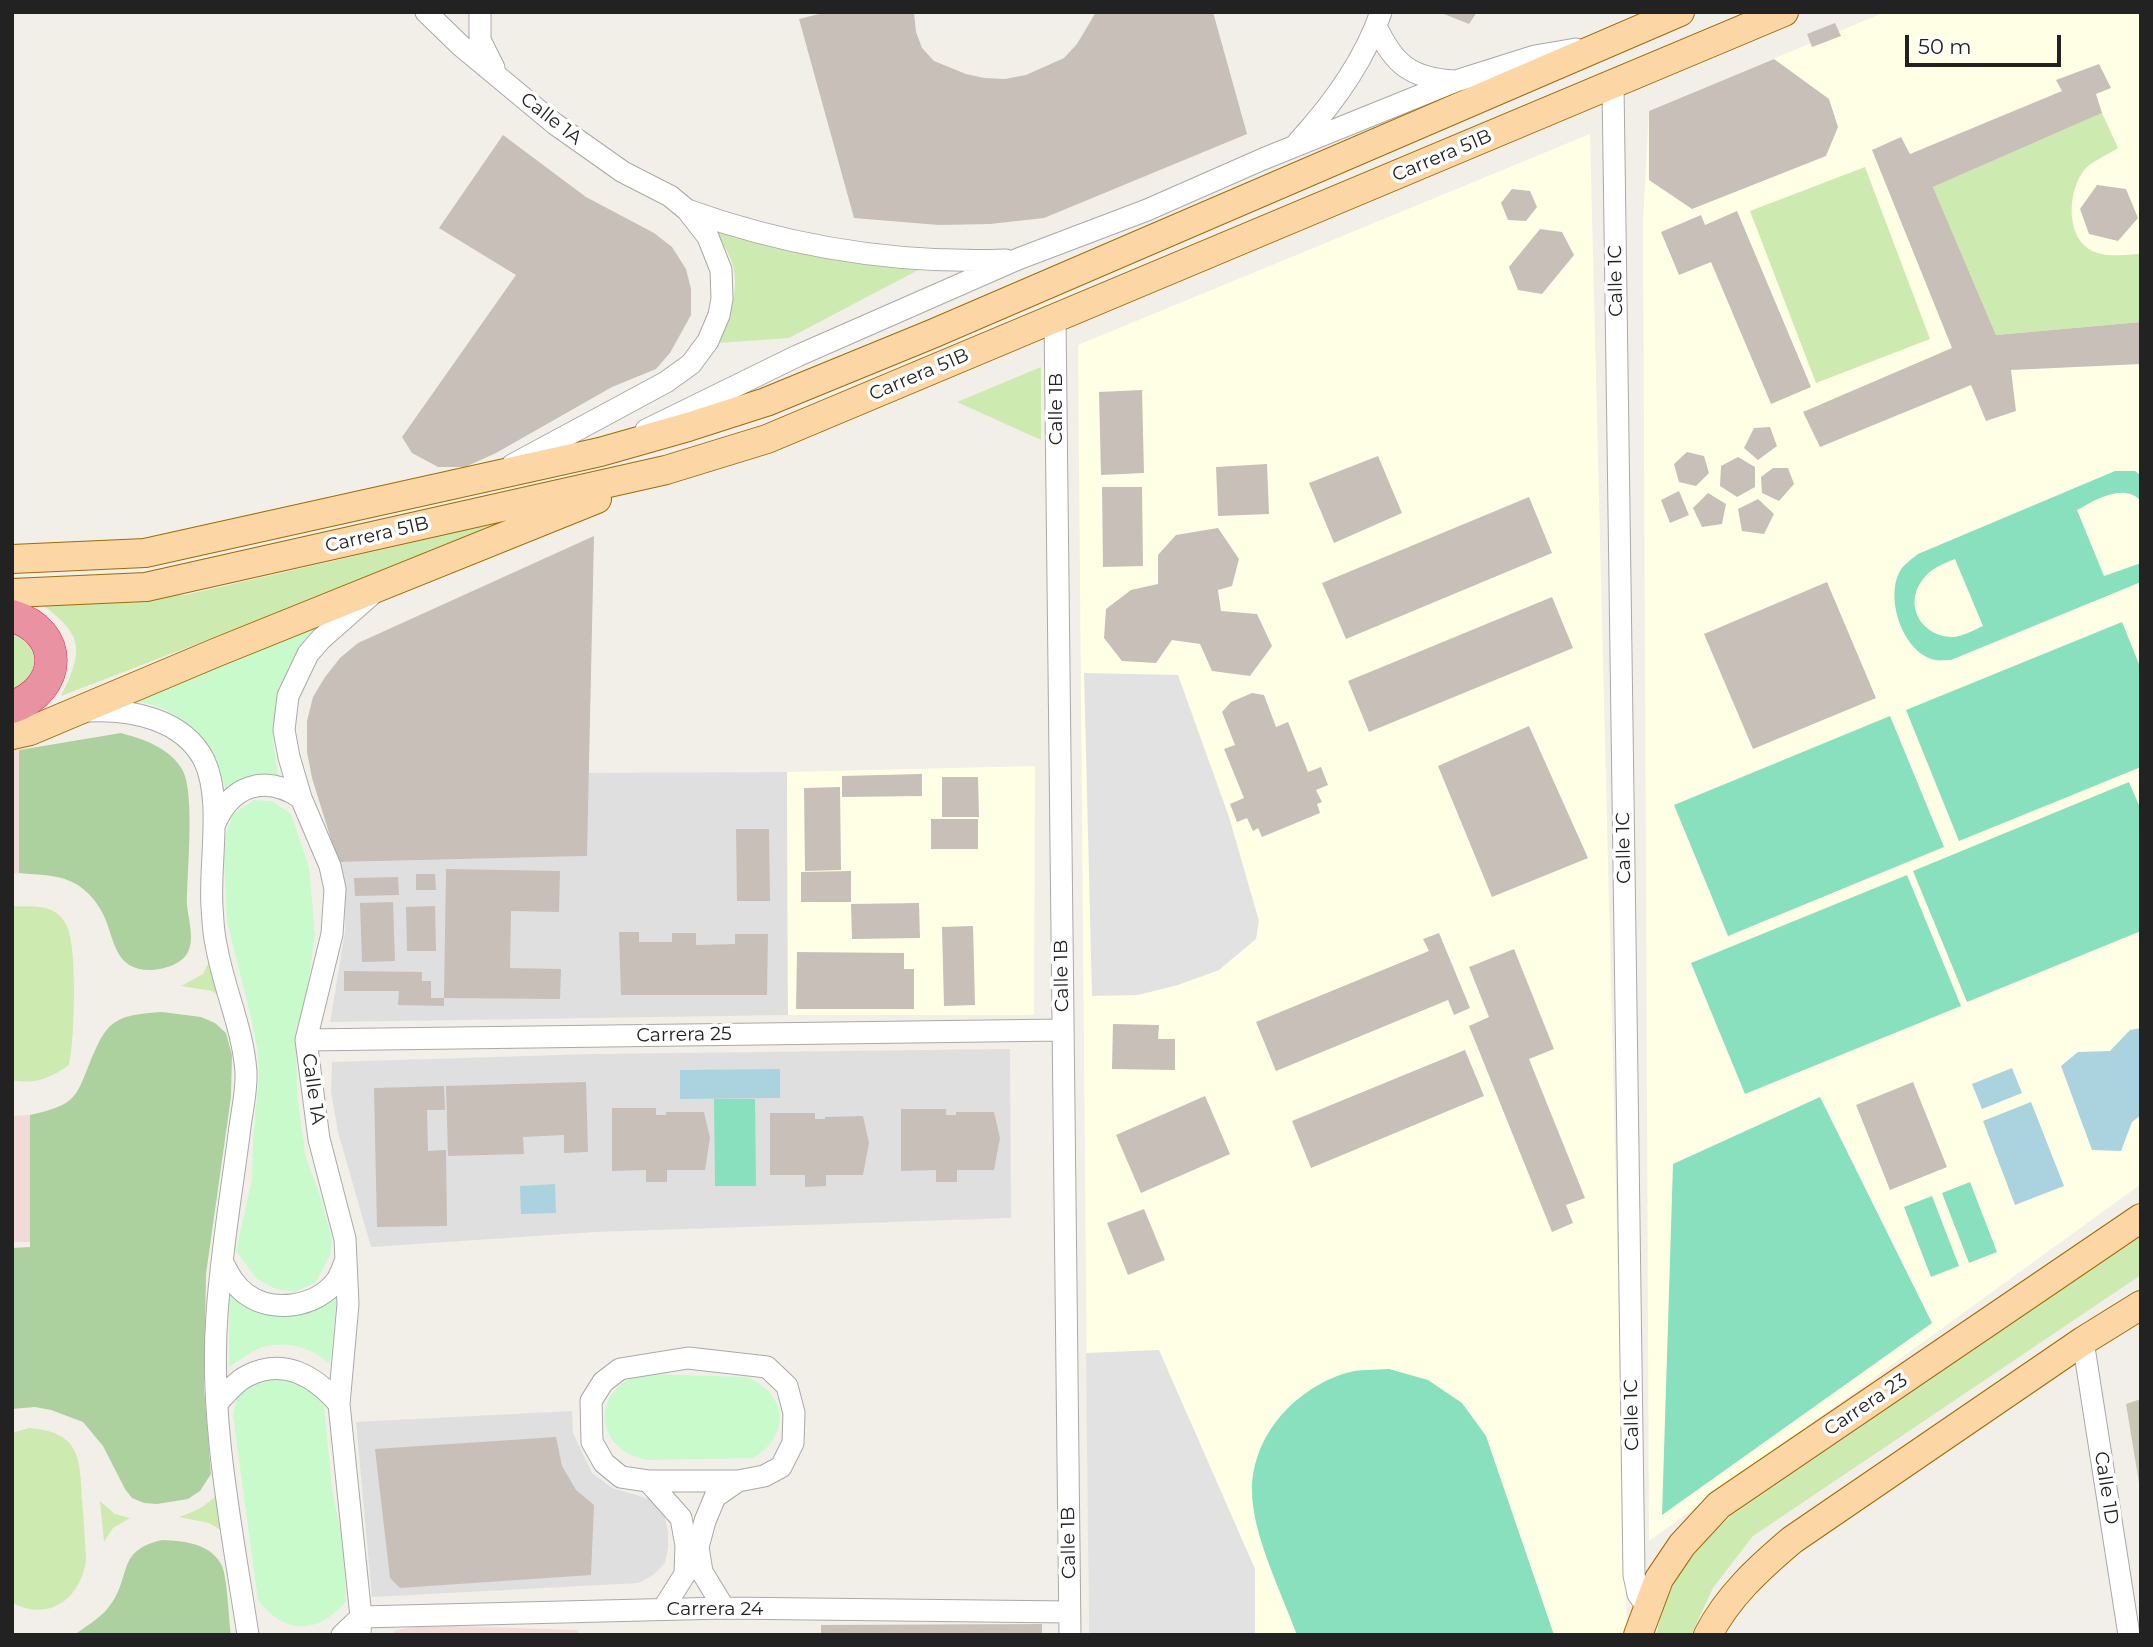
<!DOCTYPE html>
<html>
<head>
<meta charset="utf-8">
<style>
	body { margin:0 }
	#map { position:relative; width:2153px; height:1647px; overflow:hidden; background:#f2efe9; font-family:Montserrat,sans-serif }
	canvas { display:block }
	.frame { position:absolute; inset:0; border:14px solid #222; pointer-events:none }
	.scale { position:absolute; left:1905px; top:35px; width:156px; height:32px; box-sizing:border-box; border:4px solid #222; border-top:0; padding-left:9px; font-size:21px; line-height:24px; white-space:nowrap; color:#222; -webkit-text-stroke:5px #fff; paint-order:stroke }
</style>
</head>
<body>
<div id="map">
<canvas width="2153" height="1647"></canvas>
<div class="frame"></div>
<div class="scale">50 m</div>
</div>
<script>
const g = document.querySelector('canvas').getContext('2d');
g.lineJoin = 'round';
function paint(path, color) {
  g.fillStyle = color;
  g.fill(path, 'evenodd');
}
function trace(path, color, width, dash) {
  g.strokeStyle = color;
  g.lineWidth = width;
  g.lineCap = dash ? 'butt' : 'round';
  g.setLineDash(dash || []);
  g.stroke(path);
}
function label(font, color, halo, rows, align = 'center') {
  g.font = font + ' Montserrat,sans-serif';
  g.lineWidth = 7;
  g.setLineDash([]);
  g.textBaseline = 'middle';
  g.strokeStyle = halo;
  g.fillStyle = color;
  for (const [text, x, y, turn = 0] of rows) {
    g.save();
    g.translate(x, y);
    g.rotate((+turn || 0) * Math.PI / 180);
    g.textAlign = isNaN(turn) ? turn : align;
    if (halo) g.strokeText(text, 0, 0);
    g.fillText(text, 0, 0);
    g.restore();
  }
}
const residential = new Path2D(`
	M787 772 788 1015 330 1022 345 932V888L338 862 586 856 588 773Z
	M1010 1049 1011 1218 595 1232 371 1247 338 1132 331 1092 332 1062 593 1054Z
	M572 1411 573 1433 592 1473 612 1488 653 1500 664 1514 668 1532V1548L665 1563 653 1575 639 1583 372 1597 356 1422Z`);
const commercial = new Path2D(`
	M12 750H19V873L12 874Z
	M30 1115V1242H12V1116Z
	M423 1625 578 1630 577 1635H391L396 1630Z`);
const education = new Path2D(`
	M1885 12H2141V1184L1649 1541 1643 220 1649 111Z
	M1590 134 1627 1635H1089L1078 345Z
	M1035 766 1034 1015H788L787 772Z`);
const construction = new Path2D(`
	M2141 1399V1495L2126 1404Z`);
const grass = new Path2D(`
	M2102 113 2118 148C2107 155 2088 163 2082 173 2066 197 2066 248 2102 254 2114 257 2129 254 2141 254V322L1996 335 1933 187Z
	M1865 167 1930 339 1816 383 1750 211Z
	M705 222 924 267 789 338 719 343C729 314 744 283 728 253 723 242 713 232 705 222Z
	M1041 367V440L957 402Z
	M533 515 61 696C89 642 78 631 32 597L185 595Z
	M12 628 35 641 41 663 29 682 12 692Z
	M12 906C26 907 43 904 55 912 61 916 66 922 68 929 77 951 75 1041 69 1065 51 1078 34 1085 12 1080Z
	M212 956 223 998 212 991 181 986 203 974Z
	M2141 1236V1275L1753 1536 1713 1588 1691 1635H1656C1659 1624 1661 1613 1665 1603 1677 1569 1707 1538 1732 1515Z
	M29 1428C80 1432 80 1457 82 1500 84 1521 85 1541 86 1561 80 1599 49 1622 12 1603V1433Z
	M218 1493 224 1532 209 1523 179 1517C196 1511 207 1506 218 1493Z
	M100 1501 115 1514 130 1518 113 1528 104 1542Z`);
const forest = new Path2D(`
	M121 733C143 739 171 748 183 771 195 795 187 874 187 904 188 919 195 938 188 952 182 964 165 969 152 970 114 971 115 940 104 916 98 903 88 891 76 884 59 874 38 875 19 873V750Z
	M162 1012 201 1017 215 1023 226 1033 232 1055 231 1097 206 1274 204 1388 211 1474 200 1491 188 1499 157 1504 144 1503 132 1498 125 1489 103 1446 83 1422 51 1410 35 1407 12 1409V1248L30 1247V1115C43 1112 61 1108 71 1099 79 1092 83 1079 87 1070 106 1023 110 1015 162 1012Z
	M162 1540C184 1541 209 1543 221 1564 227 1572 229 1621 231 1635H74C85 1627 99 1619 108 1608 133 1578 114 1551 162 1540Z`);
const park = new Path2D(`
	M329 616C319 627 309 638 300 650 272 686 269 734 279 777L246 778 226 792C218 757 200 728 168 711 154 703 136 702 121 697Z
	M254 800 272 801 291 814 309 867 315 935 305 1003 296 1029 297 1095 306 1158 320 1195 332 1240 330 1255 316 1282 295 1292 276 1289 257 1279 236 1251 252 1180 253 1141 259 1076 258 1052 252 1021 227 921 224 859 226 834 233 814Z
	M229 1285 262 1304 338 1286 330 1364C312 1348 287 1340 263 1347 250 1351 240 1360 229 1367Z
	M283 1371 323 1397 332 1488 344 1550 346 1601C318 1635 284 1635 258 1600L233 1415 240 1386Z
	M644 1374 747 1377C788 1394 791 1436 753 1458L648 1460C593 1451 589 1387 644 1374Z`);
const pitch = new Path2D(`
	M2115 471H2135L2141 476V501C2124 482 2095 500 2077 510L2104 576 2141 563V582L1951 660C1946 660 1940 661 1935 660 1902 653 1883 594 1902 568 1906 563 1913 558 1918 554ZM1955 559 1983 626C1974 630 1962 637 1952 637 1921 636 1903 605 1923 579 1931 568 1943 564 1955 559Z
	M2122 622 2141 669V767L1959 841 1906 710Z
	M1890 716 1944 847 1728 936 1674 805Z
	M2129 782 2141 810V931L1967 1002 1913 871Z
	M1907 875 1961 1006 1745 1094 1691 963Z
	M1820 1097 1932 1323 1662 1515 1673 1164Z
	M714 1099H755L756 1186H715Z
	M1970 1182 1997 1252 1969 1263 1942 1193Z
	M1932 1196 1959 1266 1931 1277 1904 1207Z
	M1389 1369 1428 1380 1462 1403 1486 1436 1554 1635H1297C1282 1594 1252 1534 1252 1491 1252 1435 1295 1389 1346 1373 1359 1369 1375 1370 1389 1369Z`);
const parking = new Path2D(`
	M1084 673 1178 675 1229 817 1259 921 1256 939 1219 970 1178 985 1138 995 1092 996Z
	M1159 1350 1255 1569V1635H1089L1086 1353Z`);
const water = new Path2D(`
	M2141 1028V1115L2132 1122 2121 1151 2092 1150 2061 1066 2078 1052 2110 1051 2130 1030Z
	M2012 1068 2022 1093 1982 1109 1972 1084Z
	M780 1069V1098L680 1099V1070Z
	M2031 1102 2064 1186 2015 1205 1983 1121Z
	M555 1184 556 1213 521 1214 520 1186Z`);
const building = new Path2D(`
	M827 12H914L916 32 922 48 934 61 966 74 984 78 1005 79 1026 75 1064 58 1077 44 1096 12H1213L1247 134 1044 218 990 224 939 225 854 218 799 19Z
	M1439 12H1477L1469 24Z
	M1835 23 1841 36 1812 47 1807 34Z
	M1774 59 1829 99 1838 127 1826 156 1692 209 1649 180V111Z
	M2099 64 2111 88 2096 94 2102 113 1933 187 1996 335 2141 322V364L2011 370 2016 411 1986 421 1971 385 1820 447 1803 412 1952 348 1872 150 1901 137 1910 154 2062 91 2056 80Z
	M503 135 586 197 654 233 672 247 686 269 691 289V315L670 353 656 369 612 387 496 453 465 467H438L412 453 402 437 516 275 439 228Z
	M2097 185 2126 189 2138 218 2118 241 2089 234 2080 209Z
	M1512 189 1530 191 1537 207 1526 221 1508 220 1501 203Z
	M1737 211 1811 387 1771 404 1711 262 1679 275 1661 232 1701 215 1705 225Z
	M1540 229 1562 232 1574 255 1542 294 1518 290 1509 267Z
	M1142 390 1144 473 1101 475 1099 392Z
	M1770 427 1777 446 1758 460 1744 448 1754 428Z
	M1687 452 1704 456 1709 473 1696 486 1679 482 1674 464Z
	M1378 456 1402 513 1334 543 1309 483Z
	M1738 457 1755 467V487L1737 497 1720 486 1721 466Z
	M1267 464 1269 514 1218 516 1216 467Z
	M1773 468H1788L1794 484 1779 501 1762 493 1761 477Z
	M1102 487H1142L1143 566 1103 567Z
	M1679 491 1689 515 1670 523 1661 500Z
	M1708 493 1726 504 1722 524 1702 527 1693 508Z
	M1529 497 1552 553 1346 639 1322 583Z
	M1758 499 1774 514 1764 534 1742 531 1738 509Z
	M1218 528 1239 559 1232 586 1218 590 1221 611 1257 614 1272 646 1250 676 1212 671 1200 644 1172 640 1156 663 1122 661 1104 638 1106 609 1131 590 1158 584V555L1176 535Z
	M594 536 587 856 338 862 312 778 307 752V721L313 697 325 677 340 658 358 643Z
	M1827 582 1876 698 1753 749 1704 634Z
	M1552 597 1573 648 1369 732 1348 681Z
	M1252 693 1264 695 1276 727 1288 722 1308 772 1321 767 1328 785 1316 790 1322 802 1317 804 1320 813 1262 837 1258 828 1253 831 1247 818 1237 822 1230 804 1244 798 1224 749 1235 745 1222 712 1231 702Z
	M1529 726 1588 858 1492 897 1438 766Z
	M922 774V796L842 797V776Z
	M942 777H978L979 817H942Z
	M840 787 841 870 805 871 804 788Z
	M931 819H978V849H931Z
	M736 829H769L770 901H737Z
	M446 869 560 871 559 912 511 911 510 968 561 969 560 999 444 998Z
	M851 871V902H801V872Z
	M416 874H435L436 890H416Z
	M398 877 399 895 355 896 354 878Z
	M393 902 395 961 362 962 360 903Z
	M919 903 920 938 852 939 851 904Z
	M435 906 436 951H407L406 907Z
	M973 926 975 1005 944 1006 942 927Z
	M619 932H639V942H672V933H696V945L735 944V934H768L767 995H621Z
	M1439 933 1470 1008 1454 1015 1448 1000 1276 1071 1256 1022 1429 951 1423 939Z
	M1514 949 1554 1049 1529 1059 1585 1198 1566 1205 1573 1223 1552 1232 1469 1026 1489 1017 1469 967Z
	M797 952 904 953V969H914V1009H796Z
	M344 971 422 972V981H431V998H444V1006L398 1005 399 991H344Z
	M1113 1024 1159 1025 1158 1039H1175V1070L1112 1069Z
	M1465 1050 1484 1096 1311 1168 1292 1121Z
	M586 1082 588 1152 564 1153V1135L523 1137 524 1154 448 1156 446 1086Z
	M1913 1082 1947 1167 1890 1190 1856 1105Z
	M444 1086 445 1110H427L428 1151 446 1150 447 1226 377 1227 374 1088Z
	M1205 1096 1230 1154 1141 1193 1116 1135Z
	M612 1108H656V1115H666V1112H704L710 1138 705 1170H667V1182H646V1170L612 1171Z
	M901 1109H946V1115H956V1112H994L1000 1138 994 1170H957V1182H936V1170L901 1171Z
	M770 1113H815V1119H825V1117L863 1116 869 1143 863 1175H826V1186L805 1187V1175H770Z
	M1144 1209 1165 1260 1128 1275 1107 1223Z
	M556 1437 562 1466 576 1490 594 1505 591 1575 400 1588 390 1578 375 1449Z
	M1042 1624V1635H821V1625Z`);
const minor = new Path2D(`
	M426 12 461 46 555 124 623 172 670 196 687 210 708 237 721 270 722 299 719 315 708 341 691 364 666 382 512 465
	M480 12V40L494 68
	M1376 26C1394 65 1411 78 1454 81
	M1613 85 1634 1575 1638 1594 1647 1607
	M1298 142C1333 104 1364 62 1381 12
	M687 210C790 247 896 264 1006 260
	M1055 318 1070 1635
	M646 430 797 356 1018 259 1147 210 1263 159 1456 81 1535 56 1576 49
	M89 711C131 709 183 719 204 760 223 799 209 864 212 907 213 919 213 932 216 944 223 987 243 1028 246 1072 247 1092 241 1115 239 1135 231 1195 221 1255 217 1314 209 1421 232 1529 248 1635
	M214 826C230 786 264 773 301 798
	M306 1040 1062 1030
	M223 1263C229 1275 235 1286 246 1294 273 1314 317 1307 337 1280 341 1274 343 1266 346 1260
	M2083 1341 2129 1635
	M218 1402C226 1394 236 1381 247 1376 284 1357 315 1376 339 1404
	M648 1481H738
	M663 1609 685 1574 686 1545 681 1518 648 1481 621 1477 604 1463 592 1442 591 1401 603 1382 620 1369 688 1358 767 1367 787 1386 794 1413 793 1443 781 1467 764 1476 738 1481 715 1497 705 1521 698 1547 702 1572 724 1608
	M342 1635 361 1617 724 1608 1069 1612
	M360 1635 361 1617 339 1404 348 1304 345 1239 319 1139 306 1040 332 934 335 889 330 866 301 798 289 757 284 730 288 696 308 654 321 639 371 595`);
const major = new Path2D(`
	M12 559 145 553 600 452 688 427 766 402 932 334 1680 12
	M12 593 146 587 666 470 767 439 1784 12
	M12 735 30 731 215 653 597 499
	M1638 1635 1659 1579 1682 1545 1719 1505 2141 1218
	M1708 1635C1728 1596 1759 1568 1792 1540L2083 1341 2141 1305`);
const highway = new Path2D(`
	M12 616C65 632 63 689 12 707`);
const streetNames = [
	["Calle 1A",551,119,38],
	["Carrera 51B",1442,156,-23],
	["Calle 1C",1616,281,-91],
	["Carrera 51B",919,375,-23],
	["Calle 1B",1056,409,-90],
	["Carrera 51B",377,535,-13],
	["Calle 1C",1624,848,-91],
	["Calle 1B",1062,976,-91],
	["Carrera 25",684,1035,-1],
	["Calle 1A",313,1089,82],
	["Carrera 23",1866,1405,-34],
	["Calle 1C",1632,1415,-91],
	["Calle 1D",2106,1488,81],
	["Calle 1B",1069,1543,-91],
	["Carrera 24",715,1609]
];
paint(residential, '#e0dfdf');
paint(commercial, '#f2dad9');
paint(education, '#ffffe5');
paint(construction, '#c7c7b4');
paint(grass, '#cdebb0');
paint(forest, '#add19e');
paint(park, '#c8facc');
paint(pitch, '#88e0be');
paint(parking, '#e2e2e2');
paint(water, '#aad3df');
paint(building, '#c7bfb8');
trace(minor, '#a9a9a9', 23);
trace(major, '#a06b00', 30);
trace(highway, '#dc2a67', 33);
trace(minor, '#fff', 21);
trace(major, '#fcd6a4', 28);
trace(highway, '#e892a2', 32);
label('19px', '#222', '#fff', streetNames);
</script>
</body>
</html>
